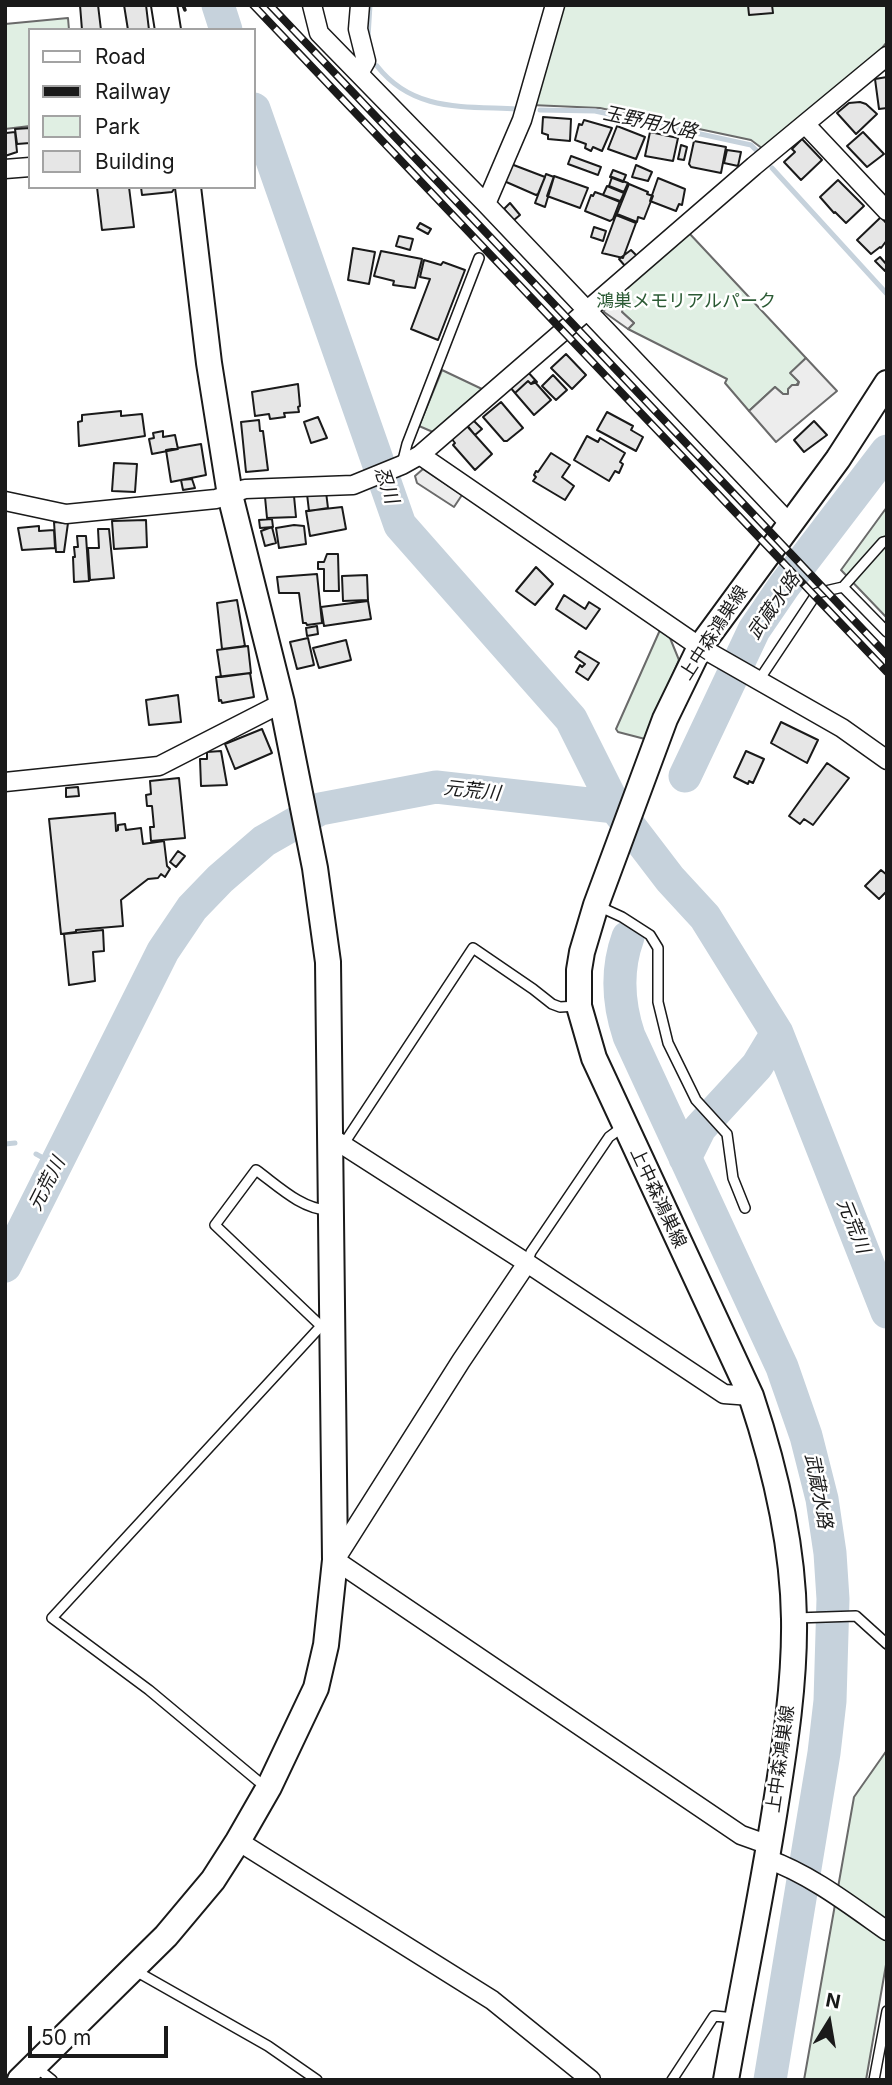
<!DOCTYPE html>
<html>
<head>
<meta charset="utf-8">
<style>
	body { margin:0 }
	#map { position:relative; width:892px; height:2085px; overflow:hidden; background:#fff; font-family:Inter,sans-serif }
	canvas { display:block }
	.frame { position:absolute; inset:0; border:7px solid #1a1a1a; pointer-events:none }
	.legend { position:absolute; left:28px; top:28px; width:228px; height:161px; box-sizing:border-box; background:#fff; border:2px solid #a3a3a3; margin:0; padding:9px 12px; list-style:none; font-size:21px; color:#1a1a1a }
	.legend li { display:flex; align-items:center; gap:14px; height:35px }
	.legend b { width:35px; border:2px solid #a3a3a3 }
	.north { position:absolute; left:794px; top:1987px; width:70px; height:70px; -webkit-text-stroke:5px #fff; paint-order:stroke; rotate:11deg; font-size:19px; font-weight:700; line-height:28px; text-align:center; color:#1a1a1a }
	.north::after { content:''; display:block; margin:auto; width:24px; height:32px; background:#1a1a1a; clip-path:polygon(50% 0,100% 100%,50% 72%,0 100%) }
	.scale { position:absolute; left:28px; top:2026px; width:140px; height:32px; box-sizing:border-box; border:4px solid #1a1a1a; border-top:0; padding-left:9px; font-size:21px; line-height:24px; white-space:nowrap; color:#1a1a1a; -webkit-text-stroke:5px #fff; paint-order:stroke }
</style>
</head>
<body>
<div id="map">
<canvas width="892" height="2085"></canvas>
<div class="frame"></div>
<ul class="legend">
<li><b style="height:9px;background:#fff"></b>Road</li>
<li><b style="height:9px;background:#1a1a1a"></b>Railway</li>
<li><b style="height:19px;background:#e0efe3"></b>Park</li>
<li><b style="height:19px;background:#e6e6e6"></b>Building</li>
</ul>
<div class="north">N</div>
<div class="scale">50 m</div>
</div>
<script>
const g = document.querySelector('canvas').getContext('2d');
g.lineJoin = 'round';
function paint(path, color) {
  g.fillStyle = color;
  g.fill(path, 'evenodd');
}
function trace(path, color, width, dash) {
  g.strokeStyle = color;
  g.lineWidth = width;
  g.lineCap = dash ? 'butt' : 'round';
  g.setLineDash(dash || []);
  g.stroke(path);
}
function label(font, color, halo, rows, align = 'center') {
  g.font = font + ' Inter,"Noto Sans JP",sans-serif';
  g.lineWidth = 5;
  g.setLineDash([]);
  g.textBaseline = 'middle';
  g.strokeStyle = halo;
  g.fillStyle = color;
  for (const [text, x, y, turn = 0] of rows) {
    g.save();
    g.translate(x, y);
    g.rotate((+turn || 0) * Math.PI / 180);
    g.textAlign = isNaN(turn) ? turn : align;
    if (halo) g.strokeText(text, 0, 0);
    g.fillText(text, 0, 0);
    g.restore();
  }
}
const green = new Path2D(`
	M561 5H887V42L878 53 763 149 751 140 600 108 531 105Z
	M68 18 69 30H30V126L5 129V24Z
	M689 233 806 358 791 373 799 382 788 394H783L775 387 749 411 725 383 727 379 628 329 634 323 622 312 619 293Z
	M442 370 482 389 433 432 419 426Z
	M887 507V618L841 570Z
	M660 630 670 638 679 660 645 739 618 732 616 729Z
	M887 1750V1959L866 2080H804L854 1797Z`);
const parking = new Path2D(`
	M619 293 629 303 623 308 622 312 634 323 628 329 604 312 605 305Z
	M806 358 837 391 776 442 749 411 775 387 783 394H788V389L792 385H798L799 382 790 373Z
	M423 469 462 495 454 507 417 483 415 476Z`);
const stream = new Path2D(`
	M368 37 370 5
	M377 66C413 112 463 106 517 109
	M540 110 595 111 751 145 757 151
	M772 168 887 294
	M5 1144 15 1143
	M36 1154 56 1165`);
const river = new Path2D(`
	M218 5 226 30
	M254 109 400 525 571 719 615 807 670 879 705 917 777 1033 887 1312
	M685 776 754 630 784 586 887 451
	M628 937C616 970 618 1003 629 1036L782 1367 806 1436 822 1499 830 1553 833 1599 830 1701 824 1753 770 2080
	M685 1158 700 1128 757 1066 777 1033
	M5 1266 163 951 192 908 220 879 264 841 320 809 436 787 615 807`);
const building = new Path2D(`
	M80 5H98L101 30H82Z
	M124 5H146L149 30H128Z
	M748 5H772L773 13 749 15Z
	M887 77V108L879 109 875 79Z
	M860 102 866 104 877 114 856 134 837 113 849 103Z
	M543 117 571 119 570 141 548 139V135L542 133Z
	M584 120 612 128 602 151 593 147 591 151 585 148 586 144 575 140 579 124 582 125Z
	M617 126 645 137 636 159 608 149Z
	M30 128V143L17 144 15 129Z
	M5 131 6 133 15 132 17 152 5 156Z
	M650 132 678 138 673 161 645 156Z
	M863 132 884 154 867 167 847 146Z
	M802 139 822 160 801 180 784 162 795 152 792 149Z
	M694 141 726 147 721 173 691 167 689 164Z
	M681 145 687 147 684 160 678 159Z
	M727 150 741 152 738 166 724 163Z
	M571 156 601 167 598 175 568 164Z
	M511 164 545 177 538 194 536 195 504 181Z
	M636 165 652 172 648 181 632 177Z
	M613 170 626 175 623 182 610 177Z
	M546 174 554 177 545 207 535 203Z
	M554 176 588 188 580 208 547 196Z
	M612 177 628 183 624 192 609 186Z
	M658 178 685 189 682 205 679 204 676 211 650 201Z
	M838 180 864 206 846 223 835 212 834 213 820 197Z
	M629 184 648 192 647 194 653 196 644 219 638 217 637 222 617 214Z
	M607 186 624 193 620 202 603 195Z
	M97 187H129L134 227 102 230Z
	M141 187H174V189L172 192 142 195Z
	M595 192 620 201 613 219 610 221 585 211 591 195 593 196Z
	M510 203 520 215 514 220 504 209Z
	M616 215 636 223 623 258 602 253Z
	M881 217 887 224V240L881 248 880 247 871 254 857 240Z
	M420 223 431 229 428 234 417 228Z
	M594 227 606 231 603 241 591 237Z
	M399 236 413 239 410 250 396 246Z
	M353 248 375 252 369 284 348 280Z
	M631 250 637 256 625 266 619 259Z
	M381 251 422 259 415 288 393 285 394 281 374 276Z
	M880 257 887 265 885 271 875 261Z
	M424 260 441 265 443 262 465 270 438 340 411 329 430 279 420 277Z
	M566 354 586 375 572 389 551 368Z
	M527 371 537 382 531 384 528 381 515 393 510 387Z
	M553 375 567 390 556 400 542 386Z
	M528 381 531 384 534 381 551 400 534 415 515 393Z
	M298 384 300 406 298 407 299 412 284 413 285 417 270 419 269 414 255 416 252 392Z
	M501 402 523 428 507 441H504L483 417Z
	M121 411V416L142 414 145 436 79 446 78 422 82 421V415Z
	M607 412 633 426 631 430 643 437 636 451 597 430Z
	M318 417 327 438 311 443 304 422Z
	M259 420 260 431H263L268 470 246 472 241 422Z
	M473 420 482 429 475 435 467 425Z
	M814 421 827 435 804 452 794 440Z
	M466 425 492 454 475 470 453 445 455 443 451 438Z
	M163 431V437L175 435 178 449 152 454 149 439 154 438 153 433Z
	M587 436 598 442 600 438 625 453 620 462 623 464 619 473 615 471 609 481 574 460Z
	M201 444 206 475 171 482 166 450Z
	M551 453 570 465 562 477 574 486 565 500 533 481 536 477 534 475 536 471 538 472Z
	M114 463 137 464 135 492 112 491Z
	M192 479 195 488 183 490 181 480Z
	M326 492 328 508 309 511 307 494Z
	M294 496 296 517 267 518 265 497Z
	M342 507 346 529 310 536 306 511Z
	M272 519 273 527 260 528 259 520Z
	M146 520 147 547 114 549 112 521Z
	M54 522 68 523 64 552H56Z
	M294 525 304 526 306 544 279 548 276 528Z
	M39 526V531L54 530 55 548 22 550 18 528Z
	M272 527 276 543 265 546 261 531Z
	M98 529H109L114 578 90 580 88 548H99Z
	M77 536H86L89 581 74 582 73 557H75L74 547H78Z
	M327 554H338L339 591H324V569H318V562H324Z
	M536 567 553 584 535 605 516 591Z
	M317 574 322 623 307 625 306 623H303L299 593H279L277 577Z
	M367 575 368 600 343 601 342 576Z
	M564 595 585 609 589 602 600 609 586 629 556 609Z
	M237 600 245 646 222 649 217 603Z
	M368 601 371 619 324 626 321 607Z
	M317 626 318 634 307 636 306 628Z
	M308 638 314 665 297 669 290 642Z
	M346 640 351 660 319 668 313 648Z
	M248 646 251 673 221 677 217 650Z
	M579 651 599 663 588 680 576 672 580 665 582 667 585 664 575 657Z
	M250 673 254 697 222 703 221 700 219 701 216 677Z
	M178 695 181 722 149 725 146 700Z
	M781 722 818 740 807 763 771 743Z
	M262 729 272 753 235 769 225 744Z
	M221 751 227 785 201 786 200 759H207V752Z
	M746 751 764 759 753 783 749 781 748 784 734 777Z
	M827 763 849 778 813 825 804 819 800 824 789 816Z
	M179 778 185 838 151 841 150 827H154L152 806H147L146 795 151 794 150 781Z
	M78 787 79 796 66 797V788Z
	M115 813 116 831 118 830V825L125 824 126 830 141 828 143 844 164 841 167 866 170 869 165 877 161 874 158 878 148 879 121 900 123 926 76 930V932L61 934 49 819Z
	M178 851 185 856 176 867 170 862Z
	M881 870 887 875V891L879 899 865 886Z
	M103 930 104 951 93 952 95 981 69 985 64 934Z`);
const lane = new Path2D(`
	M402 464 407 444 479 258
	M843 587 887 632
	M759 680 817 593 843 587 883 542 887 541
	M598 906 622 917 650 935 658 948V1002L668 1043 696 1100 727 1134 733 1178 745 1208
	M343 1145 473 948 533 989 552 1004 560 1007 577 1006
	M527 1263 531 1252 609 1137 624 1126
	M326 1326H321L215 1225 256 1170C277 1185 301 1209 328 1210
	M796 1618 856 1616 887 1644
	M267 1785 258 1781 149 1690 52 1618 321 1326
	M134 1970 268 2046 317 2080
	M37 2068 52 2080
	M672 2080 714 2016 735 2018
	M874 2080 887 2011`);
const street = new Path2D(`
	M312 5 319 33 486 204 789 523
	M359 73 366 61 358 29 360 5
	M805 124 887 211
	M5 169 30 167
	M486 204 522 120 555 5
	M420 455 700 647 842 728 887 760
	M5 501 66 514 216 499 245 489 353 485 402 465 420 455 754 166 887 56
	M5 782 159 766 282 703
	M329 1136 527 1263 724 1394 751 1396
	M527 1263 461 1361 335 1560 741 1835 769 1845
	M238 1841 492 2000 591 2080
	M767 1859C810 1874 850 1905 887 1931`);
const secondary = new Path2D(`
	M164 5 168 30
	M20 2080 166 1936 213 1880 238 1841 269 1787 316 1688 326 1645 335 1560 328 962 315 868 282 703 230 495 209 363 188 187
	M726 2080C742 1989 761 1899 775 1809 785 1746 795 1682 794 1619 793 1543 775 1468 751 1396L594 1058 579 1006V970L582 952 596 905 665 719 700 647 838 459 887 383`);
const rail = new Path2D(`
	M253 5 887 672
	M270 5 887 655`);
const wall = new Path2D(`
	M183 5 185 10`);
const parkNames = [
	["鴻巣メモリアルパーク",686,302]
];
const streetNames = [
	["上中森鴻巣線",714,633,-57],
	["上中森鴻巣線",658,1198,65],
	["上中森鴻巣線",781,1759,-82]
];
const waterNames = [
	["玉野用水路",650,123,12],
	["忍川",386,485,71],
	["武蔵水路",774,606,-55],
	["元荒川",472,791,6],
	["元荒川",47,1184,-63],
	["元荒川",853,1226,68],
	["武蔵水路",818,1491,79]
];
paint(green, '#e0efe3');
trace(green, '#6a6a6a', 2);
paint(parking, '#ededed');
trace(parking, '#6a6a6a', 2);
trace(stream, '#c6d2dc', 5);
trace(river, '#c6d2dc', 33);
paint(building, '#e6e6e6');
trace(building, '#1a1a1a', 2);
trace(lane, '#1a1a1a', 12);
trace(street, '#1a1a1a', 21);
trace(secondary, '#1a1a1a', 28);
trace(lane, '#fff', 9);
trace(street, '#fff', 18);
trace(secondary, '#fff', 24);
trace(rail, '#1a1a1a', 8);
trace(rail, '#fff', 5, [16]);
trace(wall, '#1a1a1a', 3.5);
label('18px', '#2b5a34', '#fff', parkNames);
label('18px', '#1a1a1a', '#fff', streetNames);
label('italic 19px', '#1a1a1a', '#fff', waterNames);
</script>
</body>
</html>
